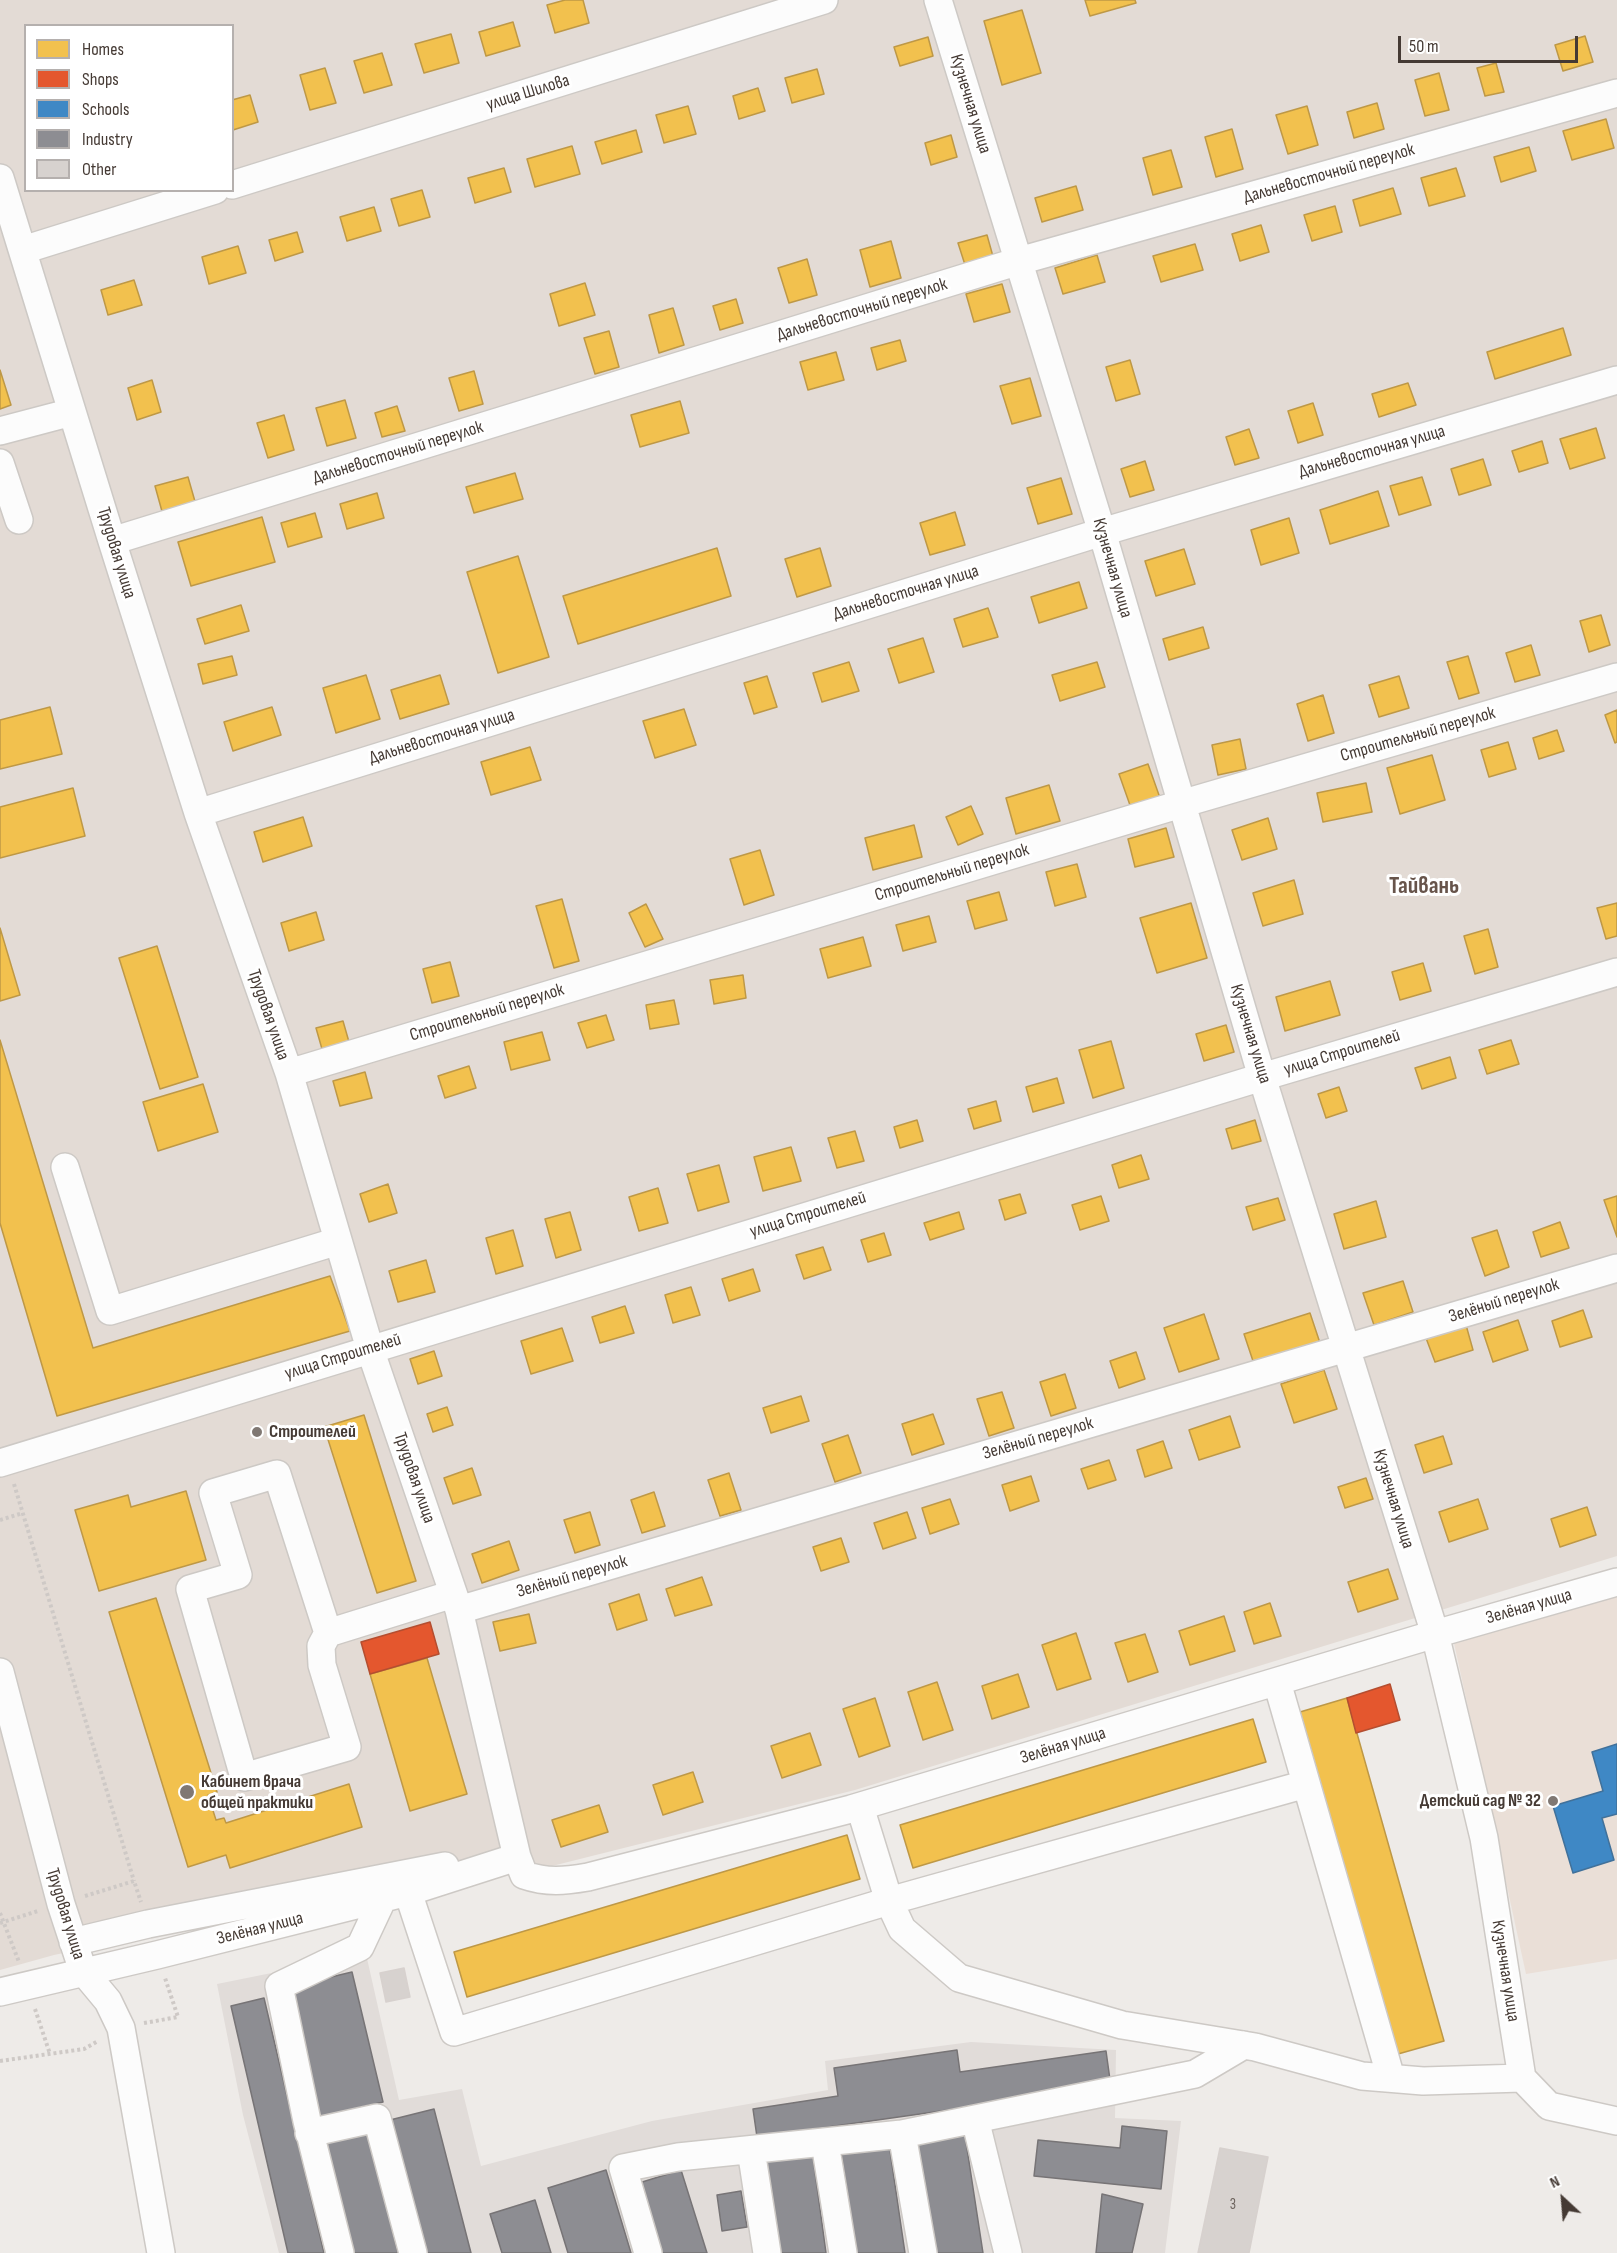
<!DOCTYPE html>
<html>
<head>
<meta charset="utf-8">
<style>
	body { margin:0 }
	#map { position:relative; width:1617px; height:2253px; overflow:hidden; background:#eeebe8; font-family:"Sofia Sans Condensed",sans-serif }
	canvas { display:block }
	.legend { position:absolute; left:24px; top:24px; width:210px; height:168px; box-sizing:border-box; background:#fff; border:2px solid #b5b0ae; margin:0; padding:8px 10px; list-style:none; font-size:18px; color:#453a34 }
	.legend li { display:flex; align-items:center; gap:12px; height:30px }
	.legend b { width:30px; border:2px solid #b5b0ae }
	.north { position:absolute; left:1533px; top:2169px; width:60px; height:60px; -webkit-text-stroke:4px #fff; paint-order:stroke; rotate:334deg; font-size:16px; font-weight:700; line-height:24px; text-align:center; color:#453a34 }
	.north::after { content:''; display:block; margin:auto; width:21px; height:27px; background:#453a34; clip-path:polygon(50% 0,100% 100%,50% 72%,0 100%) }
	.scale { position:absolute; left:1398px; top:36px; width:180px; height:27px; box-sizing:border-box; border:3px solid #453a34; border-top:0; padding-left:8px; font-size:18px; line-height:21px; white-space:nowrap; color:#453a34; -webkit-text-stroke:4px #fff; paint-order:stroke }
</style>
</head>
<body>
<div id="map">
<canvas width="1617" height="2253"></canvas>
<ul class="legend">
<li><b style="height:16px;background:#f2c14e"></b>Homes</li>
<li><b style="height:16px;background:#e4572e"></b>Shops</li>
<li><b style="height:16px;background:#3f88c5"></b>Schools</li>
<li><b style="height:16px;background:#8d8d92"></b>Industry</li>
<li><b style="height:16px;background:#d7d2cf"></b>Other</li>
</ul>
<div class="north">N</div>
<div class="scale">50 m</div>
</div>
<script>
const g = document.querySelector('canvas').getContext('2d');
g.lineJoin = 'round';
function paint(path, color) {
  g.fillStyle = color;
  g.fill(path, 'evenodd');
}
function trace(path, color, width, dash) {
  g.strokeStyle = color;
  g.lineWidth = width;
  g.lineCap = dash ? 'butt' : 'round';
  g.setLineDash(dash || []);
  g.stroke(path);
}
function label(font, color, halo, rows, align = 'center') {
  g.font = font + ' "Sofia Sans Condensed",sans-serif';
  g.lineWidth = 6;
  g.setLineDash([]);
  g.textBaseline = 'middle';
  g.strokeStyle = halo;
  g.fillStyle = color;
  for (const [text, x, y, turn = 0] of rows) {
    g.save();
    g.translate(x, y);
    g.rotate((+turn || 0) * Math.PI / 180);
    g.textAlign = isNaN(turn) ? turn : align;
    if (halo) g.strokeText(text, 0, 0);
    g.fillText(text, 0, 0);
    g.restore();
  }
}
const residential = new Path2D(`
	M0 0H1617V1556L855 1790 552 1866H471L54 1955 0 1970ZM26 26H232V190H26Z`);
const industrial = new Path2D(`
	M366 1954 399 2100 462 2089 481 2166 652 2121 828 2090 825 2061 971 2042 1116 2050 1115 2118 1181 2121 1165 2253H279L243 2115 217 1984Z`);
const education = new Path2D(`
	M1617 1593V1959L1526 1974 1454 1643Z`);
const homes = new Path2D(`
	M565 0H583L589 23 555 33 547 5Z
	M1085 0H1135L1136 3 1090 16Z
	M1022 10 1041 73 1002 85 984 21Z
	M513 22 520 46 486 56 479 32Z
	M451 34 459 63 424 73 415 44Z
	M1585 36 1593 62 1563 71 1555 45Z
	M928 37 933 56 900 66 894 47Z
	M382 53 392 85 364 93 354 61Z
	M1496 63 1504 92 1485 96 1477 68Z
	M325 68 336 103 310 110 300 75Z
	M817 69 824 94 792 103 785 78Z
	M1439 73 1449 110 1425 116 1415 80Z
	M758 88 765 111 739 119 733 96Z
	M250 95 258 122 233 130 232 100Z
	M1377 103 1384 129 1354 138 1347 112Z
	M688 106 696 134 664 143 656 115Z
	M1307 106 1318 145 1288 154 1276 115Z
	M1606 119 1614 148 1572 160 1563 131Z
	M1232 129 1243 169 1216 177 1205 137Z
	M636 130 642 152 602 164 595 142Z
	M951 135 957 157 931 165 925 143Z
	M572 146 580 174 535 187 527 159Z
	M1529 147 1536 171 1501 182 1494 157Z
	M1171 150 1182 187 1153 195 1143 158Z
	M504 168 511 192 475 203 468 178Z
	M1456 168 1465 196 1429 206 1421 178Z
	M1076 186 1083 210 1042 222 1035 198Z
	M1393 188 1401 214 1360 226 1353 200Z
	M422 190 430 217 399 226 391 199Z
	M1335 206 1342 232 1312 241 1304 215Z
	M374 207 381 231 347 241 340 217Z
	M1261 225 1269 252 1240 261 1232 234Z
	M297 232 303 252 275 261 269 240Z
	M987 235 994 260 966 268 958 243Z
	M891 241 901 278 870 287 860 250Z
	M1195 244 1203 270 1161 282 1153 256Z
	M238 246 246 273 209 284 202 257Z
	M1097 255 1105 282 1063 294 1055 268Z
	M807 259 817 295 789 303 778 268Z
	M134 280 142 305 108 315 101 290Z
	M585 283 595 315 559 326 550 294Z
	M1002 284 1010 312 974 322 966 294Z
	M736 299 743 323 720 330 713 306Z
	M673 308 684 345 659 353 649 315Z
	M1563 328 1571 355 1495 379 1487 352Z
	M609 331 619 367 595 374 584 338Z
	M900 340 906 361 877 370 871 348Z
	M836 352 844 380 808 390 800 362Z
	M1130 360 1140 394 1116 401 1106 367Z
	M0 370 11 405 0 409Z
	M474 371 483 404 459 411 449 378Z
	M1030 378 1041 416 1012 424 1000 386Z
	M152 380 161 412 137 420 128 388Z
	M1408 383 1416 405 1379 417 1372 394Z
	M345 400 356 438 327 446 316 408Z
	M680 401 689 433 640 447 631 415Z
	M1313 403 1323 435 1298 443 1288 411Z
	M397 406 405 431 382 437 375 413Z
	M284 415 294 450 268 458 257 423Z
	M1596 428 1605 458 1570 469 1560 439Z
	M1249 429 1259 458 1235 465 1226 437Z
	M1542 441 1548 463 1519 472 1512 451Z
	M1483 459 1491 485 1459 495 1451 469Z
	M1145 461 1154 490 1130 497 1121 469Z
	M515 473 523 499 474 513 466 487Z
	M188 477 196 505 163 515 155 486Z
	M1422 477 1431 505 1399 515 1390 486Z
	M1061 478 1072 514 1038 524 1027 488Z
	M1378 491 1389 526 1330 544 1320 510Z
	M377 493 384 518 347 529 340 504Z
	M955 512 965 545 930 555 920 523Z
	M315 513 322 537 288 547 281 523Z
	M262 517 275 562 191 586 178 542Z
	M1289 518 1299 553 1261 565 1251 530Z
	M717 548 731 596 578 644 563 596Z
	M820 548 831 586 797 597 785 559Z
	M1184 549 1195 584 1156 596 1145 561Z
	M518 556 549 657 498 673 467 572Z
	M1079 582 1087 608 1039 623 1031 597Z
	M241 605 249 631 205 644 197 619Z
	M988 608 998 637 963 647 954 619Z
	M1601 615 1610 645 1589 652 1580 621Z
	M1203 627 1209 648 1169 660 1163 639Z
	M923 638 934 672 899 683 888 649Z
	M1531 645 1540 675 1515 682 1506 653Z
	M232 656 237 675 203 684 198 664Z
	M1468 656 1479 693 1459 699 1447 662Z
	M849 662 859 691 822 702 813 673Z
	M1097 662 1105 687 1060 701 1052 675Z
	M366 675 380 719 336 733 323 688Z
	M440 675 449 704 400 719 391 690Z
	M767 676 777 707 754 714 744 683Z
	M1399 676 1409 708 1379 717 1369 685Z
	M1323 695 1334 733 1308 741 1297 704Z
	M50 707 62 754 0 769V720Z
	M272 707 281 735 233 751 224 722Z
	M684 709 696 745 655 758 643 721Z
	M1617 710V742L1615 743 1605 715Z
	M1557 730 1564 751 1539 759 1533 738Z
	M1240 739 1246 769 1218 775 1212 745Z
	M1508 742 1516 769 1489 777 1481 750Z
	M530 747 541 780 491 795 481 762Z
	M1432 755 1445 800 1400 814 1387 768Z
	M1148 764 1160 798 1131 808 1119 774Z
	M1366 783 1372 812 1323 822 1317 793Z
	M1049 785 1060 821 1016 834 1006 798Z
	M73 788 85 836 0 858V807Z
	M971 806 983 834 958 845 946 817Z
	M303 817 312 846 263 862 254 832Z
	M1268 818 1277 849 1242 860 1232 830Z
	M914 825 922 857 873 870 865 838Z
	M1166 828 1174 857 1135 867 1128 839Z
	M760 850 774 895 744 905 730 859Z
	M1077 864 1086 897 1055 906 1046 872Z
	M1294 880 1303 914 1263 926 1253 893Z
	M999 892 1007 920 975 929 967 901Z
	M562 899 579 961 554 968 536 906Z
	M1191 903 1207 958 1157 973 1140 918Z
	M1617 903V936L1606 939 1597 908Z
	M646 904 663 939 645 947 629 913Z
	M316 912 324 940 289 951 281 923Z
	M929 916 936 942 903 951 896 925Z
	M0 928 20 995 0 1001Z
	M1488 929 1498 967 1475 974 1464 936Z
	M863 937 871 966 828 978 820 949Z
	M157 946 198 1077 160 1089 119 958Z
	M450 962 459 996 432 1003 423 969Z
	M1423 963 1431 991 1400 1000 1392 972Z
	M743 975 746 998 714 1004 710 980Z
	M1330 981 1340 1015 1285 1031 1276 997Z
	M674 1000 679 1024 650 1029 646 1005Z
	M606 1015 614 1040 587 1048 578 1023Z
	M343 1021 349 1042 322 1049 316 1028Z
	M1226 1025 1234 1052 1204 1061 1196 1034Z
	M542 1032 550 1060 511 1070 504 1042Z
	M0 1040 93 1348 330 1276 350 1331 57 1416 0 1223Z
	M1511 1040 1519 1064 1487 1074 1479 1050Z
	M1111 1041 1124 1088 1093 1098 1079 1050Z
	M1450 1057 1456 1078 1422 1089 1415 1068Z
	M469 1066 476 1088 445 1098 438 1076Z
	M365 1072 372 1098 340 1106 333 1081Z
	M1057 1078 1064 1103 1033 1112 1026 1087Z
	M203 1084 218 1132 158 1151 143 1102Z
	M1339 1087 1347 1111 1326 1118 1318 1094Z
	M996 1101 1001 1121 974 1129 968 1109Z
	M917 1120 923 1141 900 1148 894 1127Z
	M1255 1120 1261 1141 1232 1149 1226 1129Z
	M855 1131 864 1161 837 1168 828 1138Z
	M791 1147 801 1181 763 1191 754 1157Z
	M1141 1155 1149 1179 1119 1188 1112 1165Z
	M719 1165 729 1202 698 1211 687 1174Z
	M388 1184 397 1213 369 1222 360 1194Z
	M658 1188 668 1223 639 1231 629 1197Z
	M1020 1194 1026 1213 1005 1220 999 1200Z
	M1101 1196 1109 1221 1080 1230 1072 1205Z
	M1617 1196V1237L1604 1200Z
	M1278 1198 1285 1220 1253 1230 1246 1207Z
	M1376 1201 1386 1237 1344 1249 1334 1214Z
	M570 1212 581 1250 556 1258 545 1219Z
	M959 1212 964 1229 930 1240 924 1223Z
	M1560 1222 1569 1248 1541 1257 1533 1232Z
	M513 1230 523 1266 496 1274 486 1238Z
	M1497 1230 1509 1267 1485 1276 1472 1238Z
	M884 1233 891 1255 868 1262 861 1240Z
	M823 1247 831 1270 804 1279 796 1255Z
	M426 1260 435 1292 398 1302 389 1271Z
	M753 1269 760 1291 729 1301 722 1279Z
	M1403 1281 1413 1312 1374 1325 1363 1293Z
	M691 1287 700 1315 673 1323 665 1295Z
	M625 1306 634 1333 600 1343 592 1317Z
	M1583 1310 1592 1337 1560 1347 1552 1321Z
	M1310 1313 1320 1343 1254 1364 1244 1334Z
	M1204 1314 1219 1359 1179 1372 1164 1328Z
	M1518 1320 1528 1350 1493 1362 1483 1332Z
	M1466 1325 1473 1350 1435 1362 1426 1338Z
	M562 1328 573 1361 531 1374 521 1341Z
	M434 1351 442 1376 418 1384 410 1359Z
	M1136 1352 1145 1379 1119 1388 1110 1361Z
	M1324 1370 1337 1409 1294 1423 1281 1384Z
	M1065 1374 1076 1408 1051 1416 1040 1382Z
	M1002 1392 1014 1428 989 1436 977 1399Z
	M801 1396 809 1421 771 1433 763 1408Z
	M447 1407 453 1425 433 1432 427 1414Z
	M933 1414 944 1444 912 1455 902 1424Z
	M364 1415 416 1581 377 1593 324 1427Z
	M1230 1416 1240 1447 1199 1460 1189 1430Z
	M848 1435 861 1473 835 1482 822 1444Z
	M1443 1436 1452 1464 1424 1473 1415 1445Z
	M1163 1441 1172 1468 1145 1477 1137 1450Z
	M1109 1460 1116 1480 1088 1489 1081 1469Z
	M472 1468 481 1495 453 1504 444 1478Z
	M729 1473 741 1510 720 1516 708 1480Z
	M1031 1476 1039 1501 1010 1511 1002 1485Z
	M1366 1478 1373 1499 1345 1508 1338 1487Z
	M186 1491 206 1560 99 1591 75 1510 128 1495 131 1507Z
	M654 1492 665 1526 642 1533 631 1500Z
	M950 1499 959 1524 930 1534 922 1508Z
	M1478 1499 1488 1529 1449 1542 1439 1512Z
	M1587 1507 1596 1535 1560 1547 1551 1519Z
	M590 1512 600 1545 575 1553 564 1520Z
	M907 1512 916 1538 883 1549 874 1523Z
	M841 1538 849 1562 821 1571 813 1547Z
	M509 1541 519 1570 482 1583 472 1554Z
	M1388 1569 1398 1599 1358 1612 1348 1582Z
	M702 1577 712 1605 675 1616 666 1589Z
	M639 1594 647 1620 617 1630 609 1604Z
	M156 1598 217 1792 208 1795 216 1820 224 1818 226 1823 349 1784 362 1827 230 1868 226 1855 188 1867 109 1612Z
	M1270 1603 1281 1636 1254 1644 1244 1612Z
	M529 1614 536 1643 500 1651 493 1622Z
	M1224 1616 1235 1651 1190 1665 1179 1631Z
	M1076 1633 1091 1679 1057 1690 1042 1645Z
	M1145 1634 1158 1672 1128 1682 1115 1643Z
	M427 1658 467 1794 410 1811 370 1674Z
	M1018 1674 1029 1707 992 1719 982 1686Z
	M937 1682 953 1730 923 1740 908 1692Z
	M875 1698 890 1746 859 1757 843 1709Z
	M1347 1698 1444 2041 1398 2054 1300 1712Z
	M1253 1719 1266 1762 913 1868 900 1825Z
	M810 1733 821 1765 782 1778 771 1746Z
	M693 1772 703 1802 663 1815 653 1785Z
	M599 1805 608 1832 561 1847 552 1820Z
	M847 1835 860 1879 467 1997 454 1952Z`);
const shops = new Path2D(`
	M430 1622 439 1654 370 1674 361 1642Z
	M1390 1684 1400 1720 1356 1733 1347 1698Z`);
const schools = new Path2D(`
	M1617 1744V1814L1602 1818 1614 1860 1573 1873 1553 1806 1603 1791 1592 1752Z`);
const industry = new Path2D(`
	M352 1972 383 2102 320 2117 289 1987Z
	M264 1998 324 2253H288L231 2006Z
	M957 2050 960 2072 1106 2051 1111 2087 757 2137 753 2109 838 2096 834 2068Z
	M434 2109 471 2253H423L390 2120Z
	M367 2125 398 2253H349L321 2137Z
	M1122 2126 1167 2131 1161 2189 1034 2176 1038 2140 1120 2148Z
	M964 2129 983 2253H934L916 2136Z
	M889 2144 905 2253H856L841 2151Z
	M812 2150 826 2253H776L763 2157Z
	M606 2170 631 2253H568L548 2188Z
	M681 2170 707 2253H661L639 2183Z
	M741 2191 747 2227 722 2231 717 2195Z
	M1102 2194 1143 2204 1132 2253H1096Z
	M535 2200 551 2253H502L490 2214Z`);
const building = new Path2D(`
	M404 1968 410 1997 386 2002 380 1973Z
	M1220 2148 1268 2157 1249 2253H1198Z`);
const path = new Path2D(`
	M14 1484 134 1881
	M0 1520 23 1513
	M85 1896 134 1881 141 1902
	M0 1913 19 1962
	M0 1923 38 1911
	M35 2009 50 2054
	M144 2023 178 2017 165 1978
	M0 2061 84 2049 98 2041`);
const minor = new Path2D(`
	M938 0 1102 532 1262 1077 1435 1634 1484 1838 1522 2078
	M0 178 112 541 198 813 289 1073 370 1349 459 1610 517 1857 524 1875C547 1883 565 1881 588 1877L851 1809 1435 1634 1617 1582
	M232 185 824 0
	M23 250 215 190
	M0 431 72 412
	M0 463 19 520
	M112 541 1019 261 1617 93
	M198 813 1102 532 1617 380
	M289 1073 1181 804 1617 677
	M65 1167 110 1311 338 1241
	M0 1463 1262 1077 1617 972
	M459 1610 1617 1268
	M328 1633 277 1474 213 1493 238 1575 190 1589 244 1777 347 1747 322 1665 321 1646 328 1633 453 1594
	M0 1672 61 1904 83 1971 108 2001 121 2028 161 2253
	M1277 1682 1391 2078
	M860 1807 889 1901 902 1929 959 1978 1122 2025 1255 2047 1362 2076 1423 2081 1522 2078 1549 2106 1617 2121
	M408 1892 454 2032 889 1901 1306 1784
	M73 1942 148 1924 445 1866
	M0 1992 157 1955 408 1892 517 1857
	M975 2119 1008 2253
	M309 2133 377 2118 413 2253
	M902 2134 923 2253
	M825 2143 843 2253
	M751 2150 767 2253
	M340 2253 307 2121 279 1986 360 1947 383 1898
	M648 2253 623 2168 678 2157 902 2134 1195 2074 1244 2045`);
const markers = [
	[257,1432,6,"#807873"],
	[187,1792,8,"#807873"],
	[1553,1801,6,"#807873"]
];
const numberNames = [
	["3",1233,2205]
];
const streetNames = [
	["улица Шилова",528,93,-17],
	["Кузнечная улица",970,104,73],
	["Дальневосточный переулок",1329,174,-16],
	["Дальневосточный переулок",862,310,-17],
	["Дальневосточная улица",1372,452,-16],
	["Дальневосточный переулок",398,453,-17],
	["Трудовая улица",116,553,73],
	["Кузнечная улица",1112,568,74],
	["Дальневосточная улица",906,593,-17],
	["Строительный переулок",1418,735,-16],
	["Дальневосточная улица",442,737,-17],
	["Строительный переулок",952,873,-17],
	["Строительный переулок",487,1013,-17],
	["Трудовая улица",268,1015,71],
	["Кузнечная улица",1250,1034,73],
	["улица Строителей",1342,1053,-17],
	["улица Строителей",808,1215,-17],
	["Зелёный переулок",1504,1301,-17],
	["улица Строителей",343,1357,-17],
	["Зелёный переулок",1038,1439,-16],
	["Трудовая улица",414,1478,71],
	["Кузнечная улица",1393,1499,73],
	["Зелёный переулок",572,1577,-16],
	["Зелёная улица",1529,1607,-16],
	["Зелёная улица",1063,1746,-17],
	["Трудовая улица",65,1914,73],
	["Зелёная улица",260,1929,-14],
	["Кузнечная улица",1505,1971,81]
];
const poiNames = [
	["Строителей",269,1432],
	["Кабинет врача",201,1782],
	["общей практики",201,1803],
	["Детский сад № 32",1541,1801,"right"]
];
const districtNames = [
	["Тайвань",1424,887]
];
paint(residential, '#e3dbd5');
paint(industrial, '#e1dcd9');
paint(education, '#eadfd7');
paint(homes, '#f2c14e');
trace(homes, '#be9846', 1.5);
paint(shops, '#e4572e');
trace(shops, '#b44e30', 1.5);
paint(schools, '#3f88c5');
trace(schools, '#41719a', 1.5);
paint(industry, '#8d8d92');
trace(industry, '#777476', 1.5);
paint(building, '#d7d2cf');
trace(building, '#d7d1ce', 1.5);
trace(minor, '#cdc9c5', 30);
trace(path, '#cec9c6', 4, [3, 3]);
trace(minor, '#fcfcfc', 27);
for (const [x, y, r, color] of markers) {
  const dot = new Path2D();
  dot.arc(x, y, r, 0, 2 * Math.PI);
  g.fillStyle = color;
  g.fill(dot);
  trace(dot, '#fff', 2);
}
label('15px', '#6b625c', null, numberNames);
label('18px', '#453a34', '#fff', streetNames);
label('bold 18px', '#453a34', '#fff', poiNames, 'left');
label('bold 24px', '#67544b', '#fff', districtNames);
</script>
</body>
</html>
